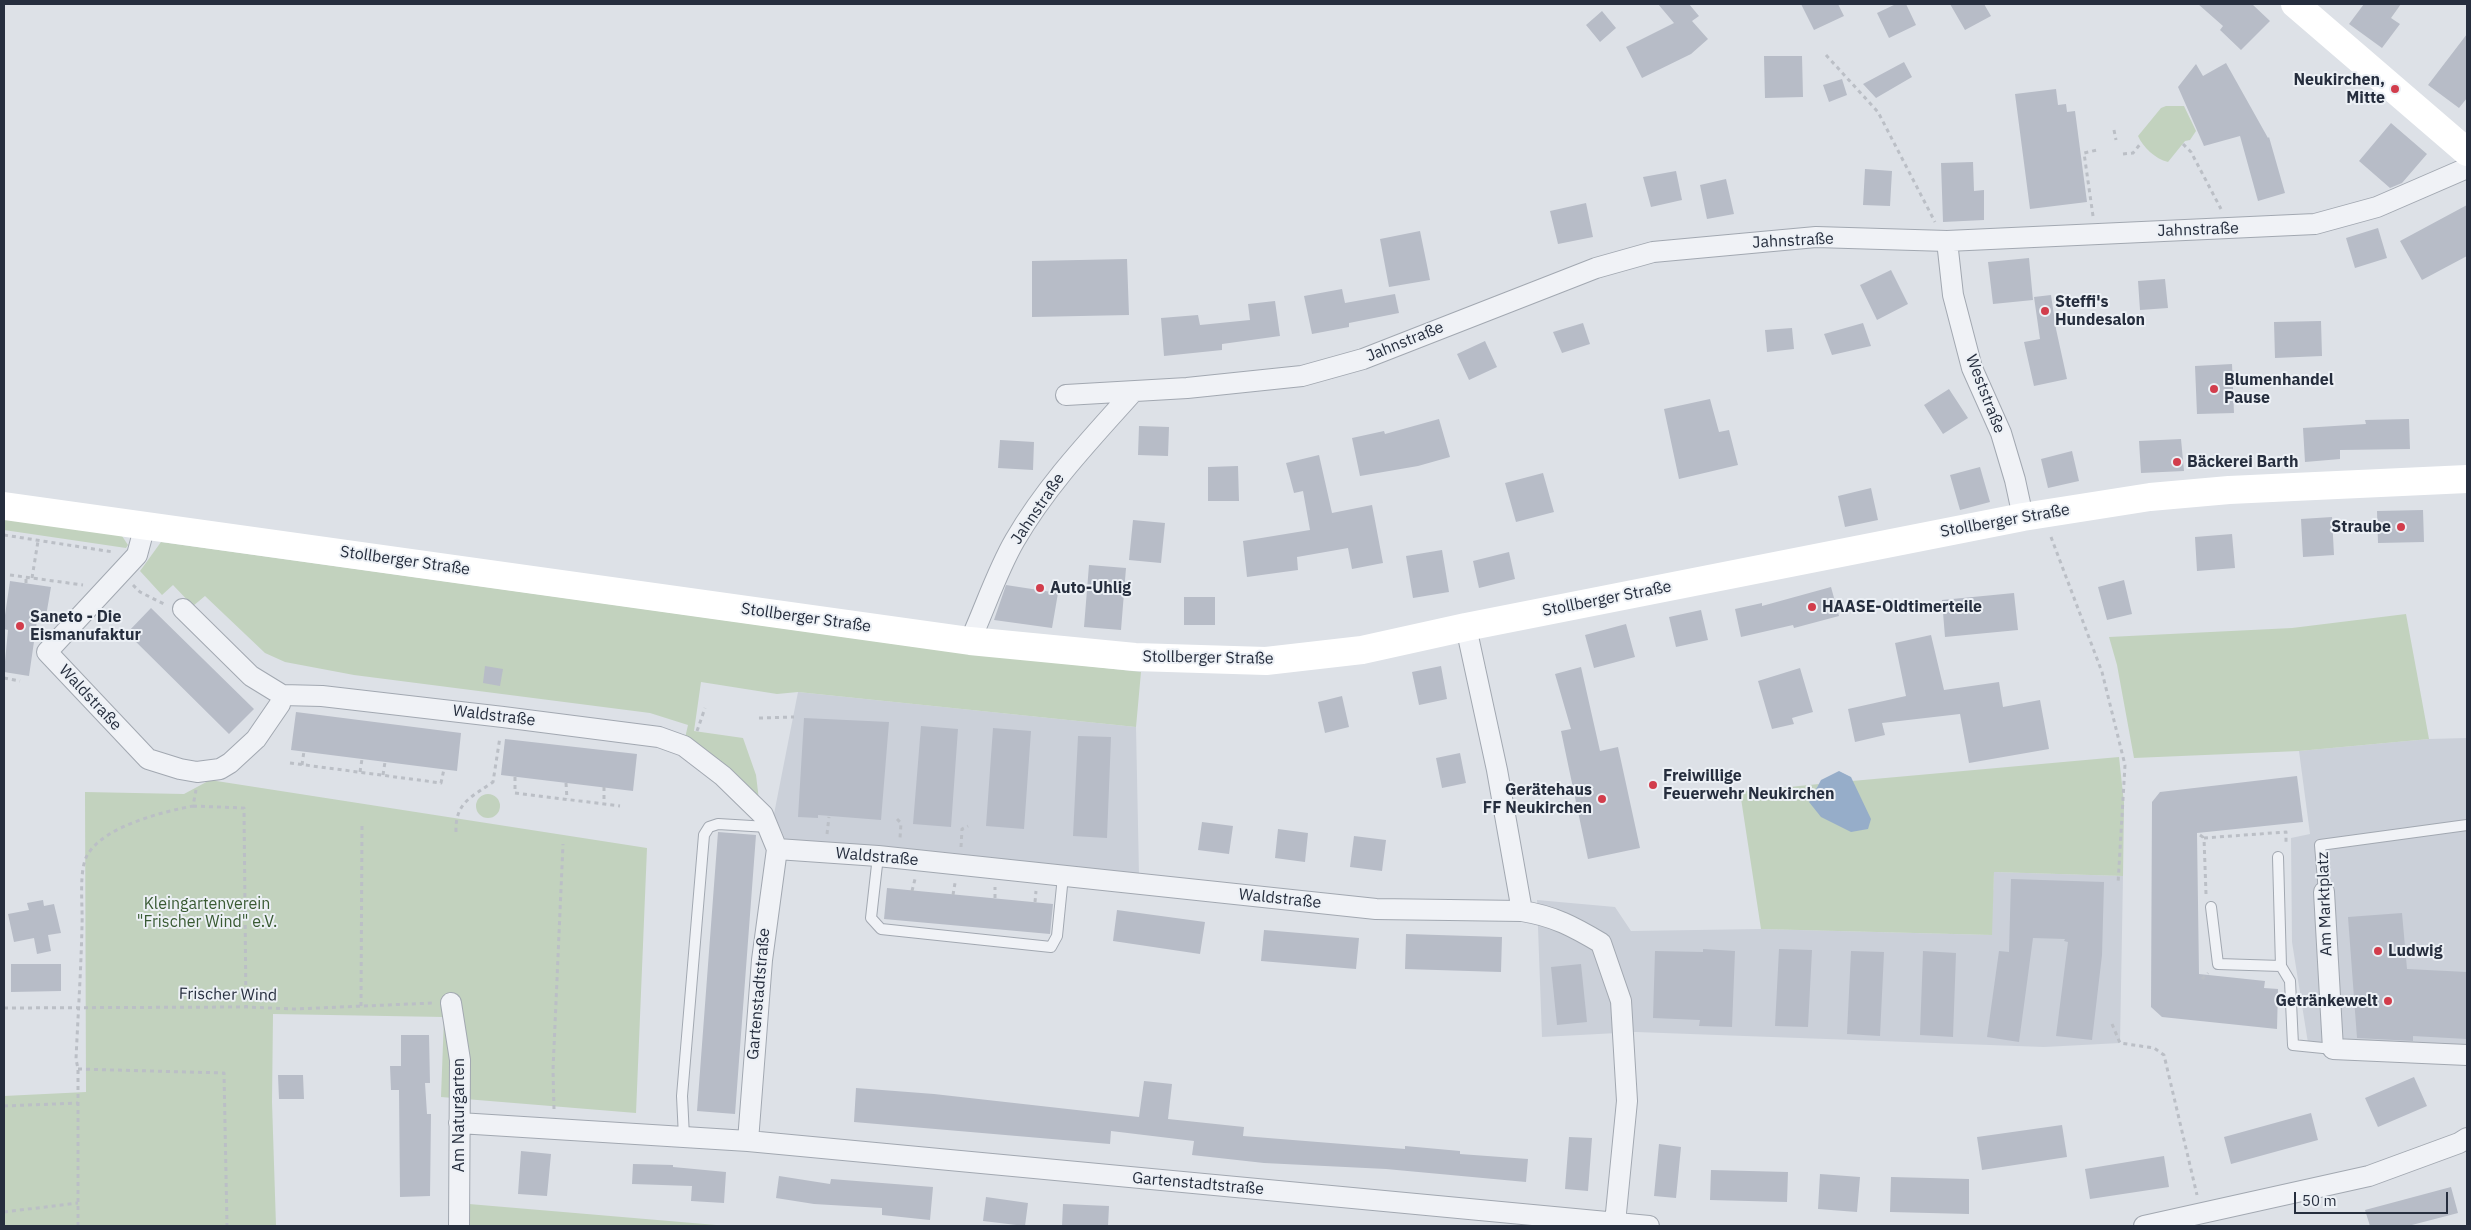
<!DOCTYPE html>
<html>
<head>
<meta charset="utf-8">
<style>
	body { margin:0 }
	#map { position:relative; width:2471px; height:1230px; overflow:hidden; background:#dde1e7; font-family:"IBM Plex Sans",sans-serif }
	canvas { display:block }
	.frame { position:absolute; inset:0; border:5px solid #262e3e; pointer-events:none }
	.scale { position:absolute; left:2294px; top:1192px; width:154px; height:22px; box-sizing:border-box; border:2px solid #262e3e; border-top:0; padding-left:6px; font-size:15px; line-height:18px; white-space:nowrap; color:#262e3e; -webkit-text-stroke:4px #ecf0f5; paint-order:stroke }
</style>
</head>
<body>
<div id="map">
<canvas width="2471" height="1230"></canvas>
<div class="frame"></div>
<div class="scale">50 m</div>
</div>
<script>
const g = document.querySelector('canvas').getContext('2d');
g.lineJoin = 'round';
function paint(path, color) {
  g.fillStyle = color;
  g.fill(path, 'evenodd');
}
function trace(path, color, width, dash) {
  g.strokeStyle = color;
  g.lineWidth = width;
  g.lineCap = dash ? 'butt' : 'round';
  g.setLineDash(dash || []);
  g.stroke(path);
}
function label(font, color, halo, rows, align = 'center') {
  g.font = font + ' "IBM Plex Sans",sans-serif';
  g.lineWidth = 4;
  g.setLineDash([]);
  g.textBaseline = 'middle';
  g.strokeStyle = halo;
  g.fillStyle = color;
  for (const [text, x, y, turn = 0] of rows) {
    g.save();
    g.translate(x, y);
    g.rotate((+turn || 0) * Math.PI / 180);
    g.textAlign = isNaN(turn) ? turn : align;
    if (halo) g.strokeText(text, 0, 0);
    g.fillText(text, 0, 0);
    g.restore();
  }
}
const built = new Path2D(`
	M798 692 1136 727 1139 875 785 839 774 814Z
	M2467 738V1048L2308 1043 2292 942 2291 838 2310 834 2299 751 2429 739Z
	M1994 872 2123 876 2120 1043 2044 1047 1636 1032 1542 1037 1537 900 1615 907 1631 931 1761 929 1991 935Z`);
const green = new Path2D(`
	M2166 106H2184L2196 131 2190 140 2185 141 2168 162C2155 159 2143 147 2138 136L2161 108Z
	M4 516 120 533 128 545 126 548 4 530Z
	M161 542 932 649 1141 672 1136 727 798 692 777 694 701 682 694 731 743 738 756 775 759 800 685 738 688 725 650 713 354 675 285 662 265 653 205 596 193 606 173 585 162 595 140 571Z
	M2406 614 2429 739 2299 751 2134 758 2117 665 2109 637 2292 628Z
	M2119 757 2124 803 2123 876 1994 872 1992 935 1761 929 1740 792 1819 784 1809 802 1856 791 1852 781Z
	M210 780 647 848 636 1113 441 1097 444 1017 273 1014 272 1102 276 1226H4V1096L86 1092 85 792 184 794Z
	M476 806a12 12 0 1 1 24 0a12 12 0 1 1-24 0Z
	M469 1204 728 1226H469Z`);
const water = new Path2D(`
	M1839 771 1851 777 1871 819 1868 829 1851 832 1821 817 1809 802 1821 780Z`);
const building = new Path2D(`
	M1658 4H1689L1699 16 1692 21 1708 39 1691 54 1642 78 1626 47 1674 23Z
	M1801 4H1838L1844 16 1814 30Z
	M1896 4H1906L1916 25 1889 38 1877 13Z
	M1950 4H1984L1991 16 1965 30Z
	M2198 4H2252L2270 21 2241 50 2220 30 2223 26Z
	M2364 4H2401L2391 18 2400 24 2382 48 2349 24Z
	M1602 11 1616 28 1600 42 1586 25Z
	M2467 34V98L2459 108 2428 85Z
	M1764 56H1802L1803 97 1765 98Z
	M1904 62 1912 77 1876 98 1863 84Z
	M2226 63 2268 138 2269 137 2285 193 2258 201 2240 136 2204 146 2178 87 2196 64 2203 76Z
	M1842 79 1847 95 1829 102 1823 85Z
	M2056 89 2058 105 2066 104 2067 112 2075 111 2087 202 2030 209 2015 94Z
	M2391 123 2427 154 2402 183 2390 188 2359 161Z
	M1973 162 1974 191 1984 190V220L1943 222 1941 163Z
	M1865 169 1892 171 1890 206 1863 205Z
	M1676 171 1682 200 1651 207 1643 177Z
	M1726 179 1734 214 1707 219 1700 185Z
	M1586 203 1593 237 1558 244 1550 211Z
	M2467 205V256L2422 280 2400 241Z
	M2378 228 2387 258 2355 268 2346 238Z
	M1420 231 1430 280 1389 287 1380 239Z
	M2029 258 2033 300 1993 304 1988 262Z
	M1127 259 1129 315 1032 317V261Z
	M1891 270 1908 304 1877 320 1860 285Z
	M2165 279 2168 308 2140 310 2138 281Z
	M1342 289 1345 303 1395 294 1399 313 1349 323V327L1312 334 1304 296Z
	M2051 295 2056 329 2067 379 2034 386 2024 342 2040 339 2034 297Z
	M1275 301 1280 336 1222 344V350L1164 356 1161 318 1198 315 1200 325 1250 320 1248 304Z
	M2321 321 2322 356 2275 358 2274 322Z
	M1583 323 1590 344 1562 353 1553 332Z
	M1863 323 1871 346 1832 355 1824 334Z
	M1792 328 1794 349 1767 352 1765 330Z
	M1485 341 1497 367 1469 380 1457 354Z
	M2232 364 2234 413 2197 414 2195 366Z
	M1949 389 1968 418 1943 434 1924 405Z
	M1710 399 1719 432 1729 430 1738 465 1679 479 1664 409Z
	M1439 419 1450 457 1418 466 1360 476 1352 438 1384 431 1385 434Z
	M2409 419 2410 449 2340 450V459L2305 462 2303 428 2366 424 2365 420Z
	M1139 426 1169 427 1168 456 1138 455Z
	M2181 439 2184 471 2141 473 2139 441Z
	M1000 440 1034 442 1033 470 998 468Z
	M2072 451 2079 481 2048 488 2041 459Z
	M1319 455 1332 513 1372 505 1383 563 1352 569 1348 548 1297 557 1298 570 1247 577 1243 541 1310 530 1303 491 1294 493 1286 463Z
	M1238 466 1239 501H1208V467Z
	M1980 467 1990 502 1960 510 1950 475Z
	M1543 473 1554 512 1516 522 1505 483Z
	M1871 488 1878 520 1845 527 1838 496Z
	M2423 510 2424 542 2378 543 2377 511Z
	M2332 517 2334 555 2303 557 2301 519Z
	M1133 520 1165 523 1161 563 1129 560Z
	M2232 534 2235 568 2197 571 2195 537Z
	M1442 550 1449 592 1413 598 1406 556Z
	M1509 552 1515 579 1479 588 1473 561Z
	M1089 565 1126 568 1121 630 1084 627Z
	M2124 580 2132 614 2107 620 2098 587Z
	M10 581 51 587 45 622 37 621 29 676 4 672 8 630 4 629V622Z
	M1006 585 1058 593 1052 628 994 620Z
	M1831 587 1839 616 1794 628 1793 625 1741 637 1735 609 1762 603V606Z
	M2014 593 2018 630 1945 637 1942 600Z
	M1184 597H1215V625H1184Z
	M151 608 254 709 229 734 127 633Z
	M1701 610 1708 640 1676 647 1669 617Z
	M1626 624 1635 657 1594 668 1585 635Z
	M1931 635 1944 690 1999 682 2003 707 2040 700 2049 749 1969 763 1960 714 1882 723 1885 735 1855 742 1848 709 1906 696 1895 643Z
	M485 666 503 669 500 686 483 683Z
	M1441 666 1447 699 1419 705 1412 672Z
	M1581 667 1600 751 1618 747 1640 848 1588 859 1561 731 1571 729 1555 674Z
	M1800 668 1813 712 1792 718 1794 724 1772 729 1758 681Z
	M1342 696 1349 727 1325 733 1318 702Z
	M296 712 461 733 457 771 291 750Z
	M804 718 889 722 881 820 818 815V818L798 817Z
	M921 726 958 729 951 827 913 824Z
	M993 728 1031 731 1024 829 986 826Z
	M1078 736 1111 737 1107 838 1073 836Z
	M505 739 637 754 633 791 501 775Z
	M1460 753 1466 783 1442 788 1436 758Z
	M2297 776 2303 822 2197 833 2199 974 2265 981 2264 988 2278 989 2277 1029 2162 1017 2151 1007 2152 802 2160 792Z
	M1202 822 1233 826 1229 854 1198 850Z
	M1278 829 1308 833 1305 862 1275 858Z
	M718 832 756 835 735 1114 697 1111Z
	M1354 836 1386 840 1382 871 1350 867Z
	M2011 879 2104 882 2102 955 2092 1040 2056 1036 2068 942 2064 941 2065 939 2033 938 2019 1042 1987 1037 1999 951 2009 952Z
	M887 888 1053 904 1050 934 884 919Z
	M43 900 44 906 54 904 61 933 48 935 51 951 37 954 34 938 14 942 8 914 29 910 27 903Z
	M1117 910 1205 922 1200 954 1113 941Z
	M2402 913 2407 969 2467 972V1039L2413 1036V1041L2357 1038 2348 917Z
	M1264 930 1359 938 1356 969 1261 961Z
	M1406 934 1502 937 1501 972 1405 969Z
	M1703 949 1735 951 1732 1027 1699 1026 1700 1020 1653 1018 1655 951 1703 952Z
	M1779 949 1812 950 1808 1027 1775 1026Z
	M1851 951 1884 952 1880 1036 1847 1034Z
	M1923 951 1956 953 1953 1037 1920 1035Z
	M11 964H61V991L11 992Z
	M1581 964 1587 1022 1557 1025 1551 967Z
	M401 1035H429L430 1083H425L427 1114H431L430 1196 400 1197 399 1090H391L390 1066H401Z
	M278 1075H303L304 1099H279Z
	M2414 1077 2427 1106 2378 1127 2365 1098Z
	M1144 1081 1172 1084 1168 1119 1244 1127 1243 1136 1405 1149V1146L1460 1151V1154L1528 1159 1526 1182 1386 1169 1264 1163 1192 1155 1194 1141 1111 1131 1110 1144 854 1122 856 1088 934 1094 1139 1117Z
	M2311 1113 2318 1140 2231 1164 2224 1137Z
	M2062 1125 2067 1157 1982 1170 1977 1137Z
	M1569 1137 1592 1138 1588 1191 1565 1189Z
	M1659 1144 1681 1147 1676 1198 1654 1196Z
	M521 1151 551 1154 547 1196 518 1194Z
	M2164 1156 2169 1187 2090 1199 2085 1169Z
	M633 1164 673 1165V1167L726 1172 724 1203 691 1201 692 1186 632 1184Z
	M1711 1170 1788 1172 1787 1202 1710 1200Z
	M1820 1174 1860 1177 1857 1212 1818 1209Z
	M779 1176 830 1184 831 1179 933 1187 930 1220 882 1215V1208L814 1204 776 1198Z
	M1891 1177 1969 1179V1214L1890 1212Z
	M2451 1187 2458 1213 2408 1226H2370L2365 1210Z
	M986 1197 1028 1203 1025 1226 983 1221Z
	M1063 1204 1109 1206 1108 1226H1062Z`);
const path = new Path2D(`
	M1826 55 1878 112 1935 222
	M2114 130 2116 140
	M2183 144 2191 152 2221 209
	M2123 154 2133 153 2141 143
	M2093 216 2084 153 2097 150
	M4 535 113 552
	M2051 537 2102 672 2125 765 2118 884
	M10 575 83 585
	M32 578 38 541
	M26 583V578
	M133 585 140 592 164 604
	M4 678 20 681
	M759 718 794 717
	M697 731 705 708
	M290 763 441 783 444 769
	M302 765 304 751
	M360 772 362 759
	M383 775 385 762
	M515 777V793L620 806
	M566 783 567 799
	M604 787V804
	M193 806 244 808 246 1007
	M897 819 901 823 900 838
	M456 832C455 802 472 797 493 782L500 737
	M827 834 829 817
	M2200 835 2204 838
	M961 847 962 829 968 826
	M912 891 915 879
	M2206 894 2204 838 2286 832V845
	M953 895 955 883
	M995 898V887
	M1035 902 1036 891
	M2202 979 2208 973
	M361 1006 362 824
	M4 1008 246 1007 295 1009 433 1003
	M2112 1024 2120 1043 2154 1048 2164 1055 2197 1195
	M78 1069 224 1073 227 1226
	M4 1106 78 1103
	M554 1109 553 1070 563 844
	M4 1212 78 1203
	M78 1226V1069L76 1059C78 1015 81 970 82 926 83 907 78 869 88 854 105 826 162 812 193 806L196 790`);
const lane = new Path2D(`
	M878 856 871 918 881 929 1051 947 1057 936 1063 876
	M2278 857 2281 966 2290 981 2293 1045 2333 1049
	M2324 892 2320 845 2467 825
	M2211 907 2218 964 2281 966
	M684 1137 682 1096 704 835 709 827 718 824 768 827`);
const street = new Path2D(`
	M1947 241 1953 295 1972 368 2001 433 2015 480 2023 517
	M1066 395 1187 388 1302 376 1363 359 1596 268 1653 252 1816 237 1947 241 2315 224 2377 207 2467 168
	M145 525 137 555 47 652 148 759 180 769 197 772 220 769 230 763 256 739 280 704 282 695
	M183 609 251 676 282 695 322 696 503 717 659 737 684 746 723 776 763 815 777 849 878 856 1376 909 1522 911
	M1466 627 1497 770 1522 911C1554 916 1574 927 1601 943L1621 1001 1627 1101 1615 1223
	M970 641C985 608 997 571 1015 540 1047 485 1090 440 1132 393
	M2324 892 2333 1049 2467 1055
	M451 1003 460 1060 459 1226
	M459 1123 748 1141 1649 1226
	M748 1141 762 960 777 849
	M2144 1226 2369 1176 2459 1143 2467 1138`);
const secondary = new Path2D(`
	M2295 4 2467 152
	M4 506 970 641 1135 657 1266 661 1362 650 1466 627 2023 517 2150 497 2229 490 2467 479`);
const markers = [
	[2395,89,5,"#d23d4c"],
	[2045,311,5,"#d23d4c"],
	[2214,389,5,"#d23d4c"],
	[2177,462,5,"#d23d4c"],
	[2401,527,5,"#d23d4c"],
	[1040,588,5,"#d23d4c"],
	[1812,607,5,"#d23d4c"],
	[20,626,5,"#d23d4c"],
	[1653,785,5,"#d23d4c"],
	[1602,799,5,"#d23d4c"],
	[2378,951,5,"#d23d4c"],
	[2388,1001,5,"#d23d4c"]
];
const poiNames = [
	["Neukirchen,",2385,80,"right"],
	["Mitte",2385,98,"right"],
	["Steffi's",2055,302],
	["Hundesalon",2055,320],
	["Blumenhandel",2224,380],
	["Pause",2224,398],
	["Bäckerei Barth",2187,462],
	["Straube",2391,527,"right"],
	["Auto-Uhlig",1050,588],
	["HAASE-Oldtimerteile",1822,607],
	["Saneto - Die",30,617],
	["Eismanufaktur",30,635],
	["Freiwillige",1663,776],
	["Feuerwehr Neukirchen",1663,794],
	["Gerätehaus",1592,790,"right"],
	["FF Neukirchen",1592,808,"right"],
	["Ludwig",2388,951],
	["Getränkewelt",2378,1001,"right"]
];
const streetNames = [
	["Jahnstraße",2198,230,-2],
	["Jahnstraße",1793,241,-3],
	["Jahnstraße",1405,342,-22],
	["Weststraße",1985,394,69],
	["Jahnstraße",1038,509,-56],
	["Stollberger Straße",2005,521,-10],
	["Stollberger Straße",405,561,8],
	["Stollberger Straße",1607,599,-11],
	["Stollberger Straße",806,618,8],
	["Stollberger Straße",1208,658,1],
	["Waldstraße",90,698,47],
	["Waldstraße",494,716,7],
	["Waldstraße",877,857,5],
	["Waldstraße",1280,899,6],
	["Am Marktplatz",2325,904,-92],
	["Gartenstadtstraße",759,994,-85],
	["Frischer Wind",228,995,1],
	["Am Naturgarten",459,1115,-90],
	["Gartenstadtstraße",1198,1184,5]
];
const parkNames = [
	["Kleingartenverein",207,904],
	["\"Frischer Wind\" e.V.",207,922]
];
paint(built, '#cbd0d9');
paint(green, '#c2d2be');
paint(water, '#96adc9');
paint(building, '#b7bcc7');
trace(lane, '#a2a8b1', 12);
trace(street, '#a2a8b1', 22);
trace(path, '#bbbfc6', 3, [4, 4]);
trace(lane, '#f0f2f6', 10);
trace(street, '#f0f2f6', 20);
trace(secondary, '#fff', 28);
for (const [x, y, r, color] of markers) {
  const dot = new Path2D();
  dot.arc(x, y, r, 0, 2 * Math.PI);
  g.fillStyle = color;
  g.fill(dot);
  trace(dot, '#ecf0f5', 2);
}
label('bold 16px', '#262e3e', '#ecf0f5', poiNames, 'left');
label('16px', '#262e3e', '#ecf0f5', streetNames);
label('16px', '#395a33', '#ecf0f5', parkNames);
</script>
</body>
</html>
